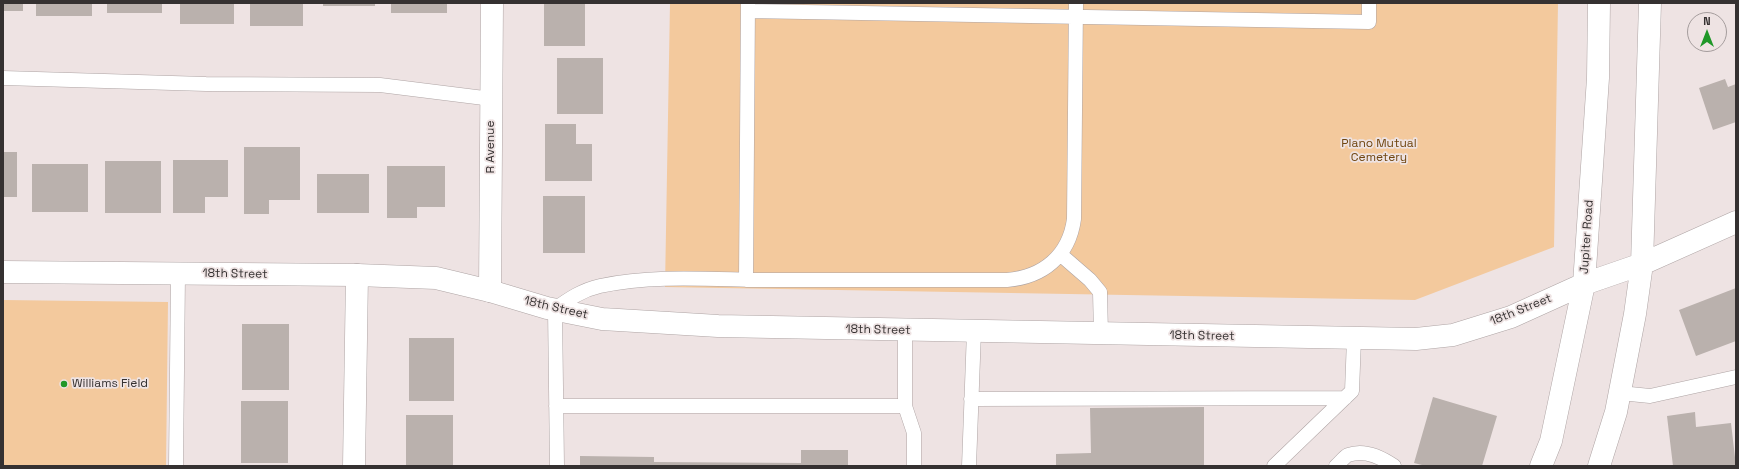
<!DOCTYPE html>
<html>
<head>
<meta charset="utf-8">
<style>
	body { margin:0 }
	#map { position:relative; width:1739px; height:469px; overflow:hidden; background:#eee3e3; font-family:"Space Grotesk",sans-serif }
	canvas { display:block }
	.frame { position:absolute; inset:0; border:4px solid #353131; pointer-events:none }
	.north { position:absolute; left:1687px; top:12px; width:40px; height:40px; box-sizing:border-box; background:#eee3e3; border:1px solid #a49c9c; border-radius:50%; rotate:0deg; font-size:11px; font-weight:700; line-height:16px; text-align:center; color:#353131 }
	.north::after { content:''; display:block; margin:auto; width:14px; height:18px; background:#1f9728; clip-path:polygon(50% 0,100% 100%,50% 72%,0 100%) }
</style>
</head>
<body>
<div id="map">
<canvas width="1739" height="469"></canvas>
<div class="frame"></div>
<div class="north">N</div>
</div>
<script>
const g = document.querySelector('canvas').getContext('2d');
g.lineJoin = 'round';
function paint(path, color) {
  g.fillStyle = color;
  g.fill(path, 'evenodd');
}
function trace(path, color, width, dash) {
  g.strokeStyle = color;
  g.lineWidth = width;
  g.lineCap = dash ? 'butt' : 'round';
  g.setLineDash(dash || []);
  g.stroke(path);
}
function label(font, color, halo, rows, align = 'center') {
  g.font = font + ' "Space Grotesk",sans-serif';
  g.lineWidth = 3.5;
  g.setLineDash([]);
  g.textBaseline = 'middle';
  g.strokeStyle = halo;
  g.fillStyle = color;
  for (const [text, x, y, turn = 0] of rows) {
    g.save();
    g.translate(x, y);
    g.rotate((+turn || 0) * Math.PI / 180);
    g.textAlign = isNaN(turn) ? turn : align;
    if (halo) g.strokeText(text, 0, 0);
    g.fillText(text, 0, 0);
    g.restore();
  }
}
const green = new Path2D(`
	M670 3H1558L1554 247 1415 300 665 287Z
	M3 300 168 302 166 466H3Z`);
const building = new Path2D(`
	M3 3H23V11H3Z
	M36 3H92V16H36Z
	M107 3H162V13H107Z
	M180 3H234V24H180Z
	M250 3H303V26H250Z
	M323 3H375V6H323Z
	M391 3H447V13H391Z
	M544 3H585V46H544Z
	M557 58H603V114H557Z
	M1725 79 1728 87 1736 84V122L1713 130 1699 88Z
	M545 124H576V144H592V181H545Z
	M244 147H300V200H269V214H244Z
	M3 152H17V197H3Z
	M173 160H228V197H205V213H173Z
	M105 161H161V213H105Z
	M32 164H88V212H32Z
	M387 166H445V207H417V218H387Z
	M317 174H369V213H317Z
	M543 196H585V253H543Z
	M1736 288V341L1696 356 1679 310Z
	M242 324H289V390H242Z
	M409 338H454V401H409Z
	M1433 397 1497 416 1482 466H1426L1414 463Z
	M241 401H288V463H241Z
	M1204 407V466H1056V454L1091 453 1090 408Z
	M1695 412 1696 427 1731 423 1736 466H1673L1667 416Z
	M406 415H453V466H406Z
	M801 450H848V466H580V456L654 457V462L801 463Z`);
const lane = new Path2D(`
	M748 11 1369 22V3
	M3 78 206 84 380 85 492 99
	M1060 254 1090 280 1100 292 1101 334
	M746 280 748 3
	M1620 393 1650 396 1736 377
	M971 399 1345 398
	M556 406H905V330
	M905 406 914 433V466
	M176 466 178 274
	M557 466 555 309C569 299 582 290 600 286 652 275 705 279 758 280 841 280 924 280 1007 280 1043 277 1069 256 1074 219L1076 3
	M969 466 974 331
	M1274 466 1352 391 1354 339
	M1336 466C1340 463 1344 457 1348 455 1364 449 1381 457 1394 466`);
const street = new Path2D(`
	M490 291 492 3
	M354 466 357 275`);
const secondary = new Path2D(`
	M3 272 357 275 436 278 490 291 547 308 602 319 718 326 1416 339 1453 335 1511 317 1584 284 1642 264 1736 222
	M1541 466 1551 441 1584 284 1598 78 1599 3
	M1599 466 1616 412 1635 314 1642 264 1650 3`);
const markers = [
	[64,384,4,"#1f9728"]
];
const parkNames = [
	["Plano Mutual",1379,144],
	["Cemetery",1379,158]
];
const streetNames = [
	["R Avenue",491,147,-90],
	["Jupiter Road",1587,237,-86],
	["18th Street",235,274,1],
	["18th Street",556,308,13],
	["18th Street",1521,310,-22],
	["18th Street",878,330,1],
	["18th Street",1202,336,1]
];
const poiNames = [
	["Williams Field",72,384]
];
paint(green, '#f3c99d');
paint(building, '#bab1ad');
trace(lane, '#aea4a4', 15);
trace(street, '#aea4a4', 23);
trace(secondary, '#aea4a4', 23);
trace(lane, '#fff', 14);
trace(street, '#fff', 22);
trace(secondary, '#fff', 22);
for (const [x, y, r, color] of markers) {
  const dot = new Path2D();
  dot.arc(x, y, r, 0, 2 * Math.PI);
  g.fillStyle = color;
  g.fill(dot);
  trace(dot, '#eee3e3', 1.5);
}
label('12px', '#704610', '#eee3e3', parkNames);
label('12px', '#353131', '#eee3e3', streetNames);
label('12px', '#353131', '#eee3e3', poiNames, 'left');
</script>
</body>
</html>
